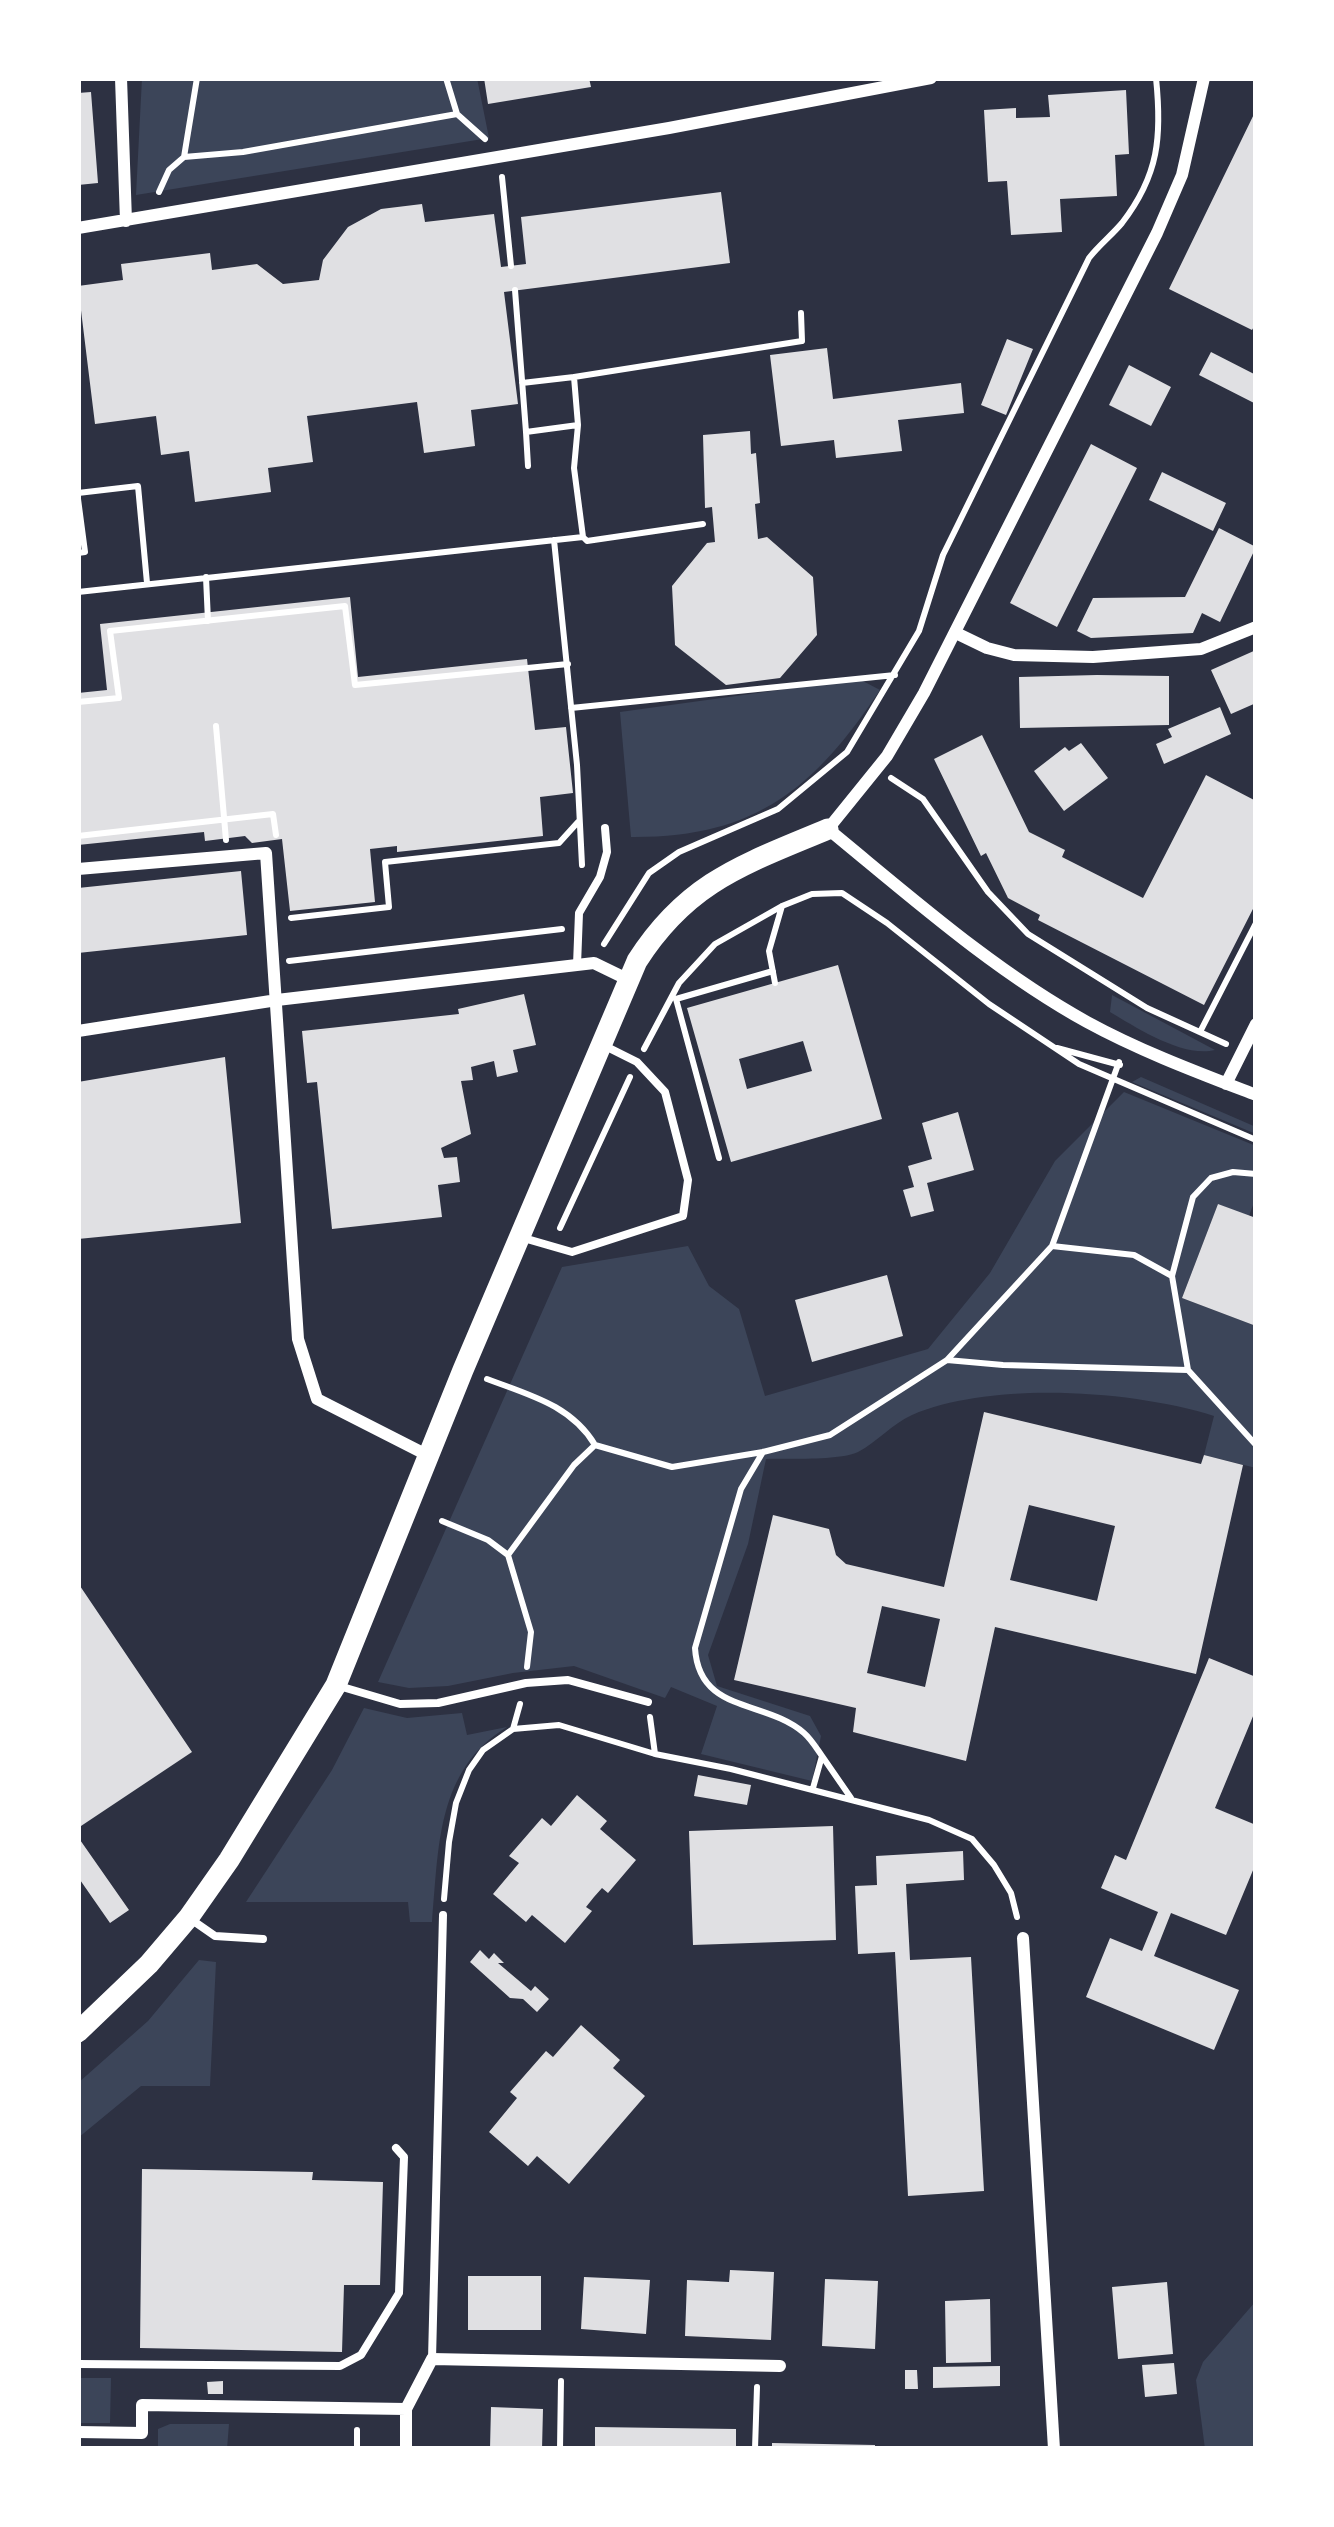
<!DOCTYPE html>
<html>
<head>
<meta charset="utf-8">
<style>
	body { margin:0 }
	#map { position:relative; width:1334px; height:2527px; overflow:hidden; background:#2d3142; font-family:"Fira Sans Condensed",sans-serif }
	canvas { display:block }
	.frame { position:absolute; inset:0; border:81px solid #fff; pointer-events:none }
</style>
</head>
<body>
<div id="map">
<canvas width="1334" height="2527"></canvas>
<div class="frame"></div>
</div>
<script>
const g = document.querySelector('canvas').getContext('2d');
g.lineJoin = 'round';
function paint(path, color) {
  g.fillStyle = color;
  g.fill(path, 'evenodd');
}
function trace(path, color, width, dash) {
  g.strokeStyle = color;
  g.lineWidth = width;
  g.lineCap = dash ? 'butt' : 'round';
  g.setLineDash(dash || []);
  g.stroke(path);
}
const green = new Path2D(`
	M142 78H477L489 138 136 195Z
	M859 679 880 690C814 789 755 838 631 837L620 712Z
	M1112 995 1215 1050C1183 1058 1137 1028 1110 1012Z
	M1141 1077 1256 1127V1134L1132 1082Z
	M1124 1092 1256 1146V1197L1249 1216 1218 1204 1182 1298 1256 1326V1468L1204 1455 1214 1416C1131 1390 992 1381 912 1415 892 1424 877 1442 858 1452 838 1461 789 1458 766 1459L748 1544 708 1655 717 1686 810 1716 821 1736 812 1781 701 1754 717 1706 671 1687 665 1698 574 1666 513 1673 448 1686 409 1688 378 1682 562 1267 688 1246 709 1286 739 1309 765 1396 928 1349 990 1273 1055 1161Z
	M364 1708 407 1718 462 1713 467 1735 507 1727C436 1770 439 1848 432 1922H410L408 1902H246L332 1770Z
	M199 1960 216 1962 210 2086H141L78 2138V2083L148 2021Z
	M1256 2301V2449H1205L1196 2380 1203 2362Z
	M78 2378H111L110 2423H78Z
	M170 2424H229L227 2449H158V2429Z`);
const building = new Path2D(`
	M484 78H589L591 87 488 104Z
	M1126 90 1129 154 1115 155 1117 196 1060 199 1062 232 1011 235 1007 181 988 182 984 110 1016 108V118L1050 117 1048 95Z
	M91 92 98 183 78 185V93Z
	M1256 110V323L1252 330 1169 289Z
	M721 192 730 263 504 292 518 404 471 410 475 446 424 453 417 402 307 416 313 462 268 468 271 492 195 502 189 451 161 455 156 416 95 424 78 286 123 280 121 264 210 253 212 270 257 264 283 284 319 280 323 260 348 227 381 209 422 204 425 222 494 214 501 267 526 264 521 217Z
	M1007 339 1033 349 1006 415 981 405Z
	M827 348 833 399 961 383 964 413 898 420 902 451 836 458 834 440 781 446 770 355Z
	M1211 352 1256 375V404L1199 375Z
	M1129 365 1171 387 1151 426 1109 405Z
	M750 431 751 454 756 453 760 503 755 504 758 539 767 537 813 577 817 635 780 678 726 685 675 645 672 586 707 543 715 542 712 507 705 508 703 435Z
	M1091 444 1137 468 1057 627 1010 603Z
	M1162 472 1226 503 1213 531 1149 500Z
	M1219 528 1256 547 1220 622 1202 613 1193 633 1091 638 1077 631 1093 598 1185 597Z
	M350 597 358 677 527 659 535 730 566 727 573 793 540 797 543 836 397 852V846L370 849 375 902 290 911 282 839 252 843 245 836 205 841 204 832 78 845V693L107 690 100 624Z
	M1256 650V703L1231 714 1211 670Z
	M1097 675 1169 676V725L1020 728 1019 677Z
	M1220 707 1231 734 1164 764 1156 744 1172 737 1168 729Z
	M982 735 1029 832 1065 850 1062 857 1143 898 1206 775 1256 801V903L1204 1005 1038 920 1040 915 1008 898 986 853 981 856 934 759Z
	M1081 743 1108 778 1064 811 1034 771 1065 747 1069 751Z
	M241 871 247 935 78 953V888Z
	M838 965 882 1119 731 1162 687 1008ZM803 1041 812 1071 747 1089 739 1059Z
	M524 994 536 1045 513 1050 518 1072 497 1077 494 1061 471 1067 473 1080 461 1081 471 1134 441 1148 444 1158 457 1157 460 1182 438 1185 442 1217 332 1229 317 1082 307 1083 302 1031 459 1014 458 1009Z
	M225 1057 241 1223 78 1239V1082Z
	M958 1112 974 1170 927 1183 934 1211 911 1217 903 1190 914 1187 908 1166 932 1159 922 1123Z
	M1218 1204 1256 1218V1326L1182 1298Z
	M887 1275 903 1336 812 1362 795 1300Z
	M984 1412 1201 1464 1204 1455 1243 1465 1196 1674 995 1627 966 1761 853 1732 856 1708 734 1680 773 1515 829 1529 836 1555 846 1564 944 1587ZM1029 1505 1115 1526 1097 1601 1010 1580ZM882 1606 940 1619 925 1687 867 1673Z
	M78 1583 192 1752 78 1828Z
	M1209 1658 1256 1677V1709L1215 1808 1256 1825V1863L1226 1935 1171 1913 1154 1956 1239 1990 1214 2050 1086 1997 1110 1938 1142 1951 1158 1912 1101 1888 1115 1855 1126 1860Z
	M698 1775 751 1785 747 1805 694 1796Z
	M577 1795 607 1821 600 1829 636 1860 608 1893 602 1888 594 1897 586 1907 592 1911 565 1943 532 1915 526 1922 493 1894 519 1863 509 1856 542 1818 551 1826Z
	M833 1826 836 1940 693 1945 689 1831Z
	M78 1837 129 1910 110 1923 78 1877Z
	M963 1851 964 1880 906 1884 910 1960 971 1957 984 2191 908 2196 895 1952 858 1954 855 1886 877 1885 876 1856Z
	M480 1950 489 1959 494 1953 504 1963H498L531 1991 535 1986 549 1999 537 2012 523 1999 510 1998 470 1962Z
	M581 2025 620 2060 613 2068 645 2096 569 2184 537 2156 528 2166 489 2132 517 2098 510 2092 546 2051 553 2057Z
	M142 2169 313 2172 312 2180 383 2182 380 2285H344L342 2352 140 2348Z
	M730 2270 774 2272 771 2340 685 2336 687 2280 729 2282Z
	M468 2276H541V2330H468Z
	M584 2277 650 2280 646 2334 581 2329Z
	M825 2279 878 2281 875 2349 822 2346Z
	M1167 2282 1173 2354 1118 2359 1112 2287Z
	M990 2299 991 2362 946 2363 945 2301Z
	M1174 2363 1177 2394 1145 2397 1142 2365Z
	M1000 2366V2386L933 2388V2367Z
	M905 2370H917L918 2389H905Z
	M223 2381V2394H208L207 2382Z
	M491 2407 543 2409 542 2449H490Z
	M595 2427 736 2429V2449H595Z
	M772 2443 875 2445V2449H772Z`);
const path = new Path2D(`
	M197 78 184 157 243 152 457 114 446 78
	M457 114 485 139
	M502 177 511 266
	M159 192 169 170 184 157
	M515 290 526 432 578 425
	M522 383 574 377
	M526 432 528 466
	M78 493 138 486 147 583
	M78 499 85 552 78 553
	M583 537 574 468 578 425 574 377 802 341 801 313
	M554 540 577 765 582 865
	M206 577 208 621
	M78 592 583 537 587 541 703 524
	M78 702 119 698 110 631 345 606 355 685 568 664
	M571 708 895 675
	M216 726 226 840
	M891 778 923 799 988 892 1028 934 1147 1008 1226 1044
	M78 836 273 814 276 835
	M291 918 389 907 385 862 559 843 578 822
	M604 944 649 873 679 852 778 809 847 752 919 631 943 555 1089 258C1099 245 1112 235 1122 223 1159 175 1162 136 1156 78
	M289 961 562 929
	M775 983 769 951 782 906
	M1200 1032 1256 923
	M1057 1048 1120 1065
	M644 1049 679 983 715 944 782 906 812 894 842 893 887 923 989 1004 1079 1064 1256 1140
	M719 1158 676 999 773 971
	M560 1228 630 1077
	M1052 1246 1134 1255 1172 1276
	M947 1360 1003 1365 1188 1370 1256 1445
	M1188 1370 1172 1276 1193 1197 1211 1178 1233 1172 1256 1174
	M487 1379C529 1395 571 1405 595 1445
	M763 1452 741 1489 695 1648C699 1714 765 1699 804 1733 811 1739 817 1749 822 1756L813 1788
	M442 1521 488 1540 508 1555
	M527 1667 531 1632 508 1555 574 1465 595 1445 672 1467 763 1452 830 1435 947 1360 1052 1246 1119 1062
	M650 1717 655 1754
	M513 1729 520 1704
	M822 1756 851 1798
	M444 1899 449 1842 456 1803 469 1770 483 1750 513 1729 559 1725 655 1754 731 1769 929 1820 972 1839 994 1865 1011 1893 1017 1917
	M357 2449V2430
	M560 2449 561 2381
	M755 2449 757 2387`);
const service = new Path2D(`
	M577 965 579 913 600 877 607 852 605 828
	M520 1237 572 1252 683 1216 688 1180 665 1092 637 1062 605 1046
	M339 1686 400 1704 438 1703 526 1683 568 1680 648 1702
	M192 1920 215 1936 263 1939
	M432 2359 443 1915
	M78 2364 340 2366 361 2355 399 2293 404 2157 396 2148`);
const minor = new Path2D(`
	M121 78 126 221
	M1204 78 1182 175 1157 233 924 693 887 756 828 829C911 897 993 970 1087 1022 1140 1051 1199 1073 1256 1095
	M78 228 669 128 931 78
	M956 633 987 648 1014 655 1093 657 1201 649 1256 627
	M78 869 266 853 298 1339 317 1399 429 1456
	M78 1031 277 1000 594 963 629 980
	M1226 1084 1256 1024
	M1023 1938 1054 2449
	M78 2432 142 2433V2405L406 2409
	M406 2449V2409L432 2359 780 2366`);
const tertiary = new Path2D(`
	M78 2032 149 1964 189 1917 229 1860 336 1685 463 1370 637 961C688 881 745 864 828 829`);
paint(green, '#3c4559');
paint(building, '#e0e0e3');
trace(path, '#fff', 6);
trace(service, '#fff', 8);
trace(minor, '#fff', 12);
trace(tertiary, '#fff', 21);
</script>
</body>
</html>
